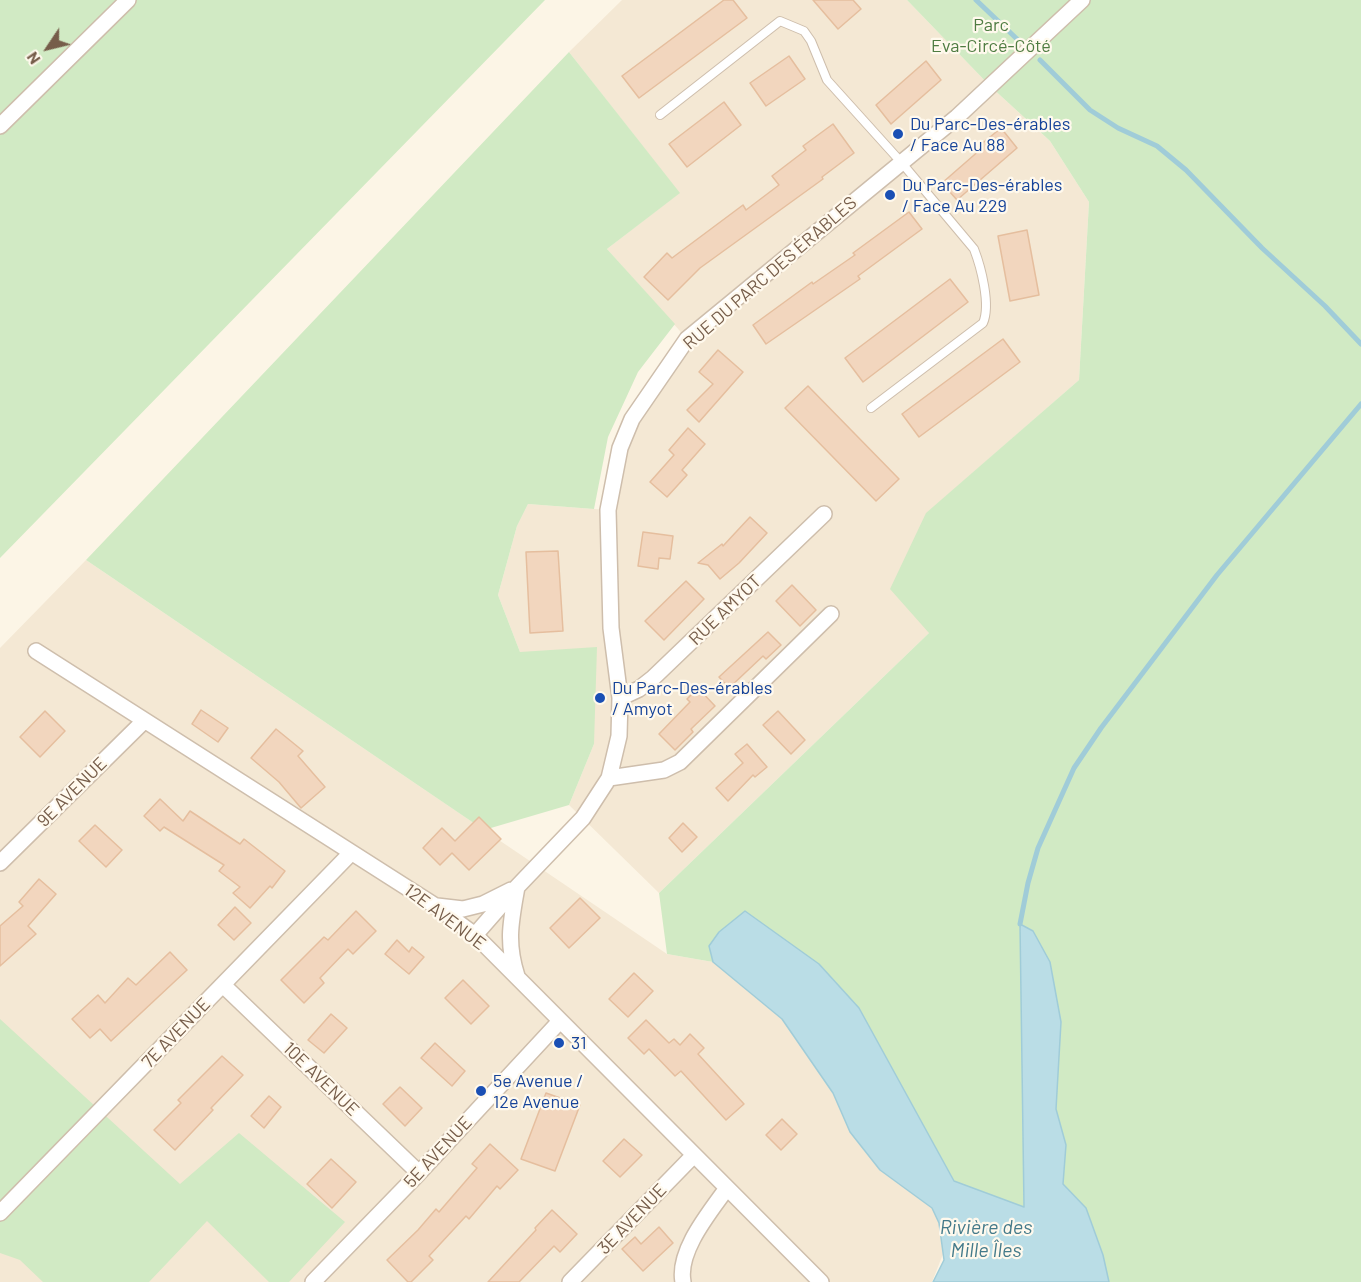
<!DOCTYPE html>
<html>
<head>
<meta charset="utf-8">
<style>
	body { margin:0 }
	#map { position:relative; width:1361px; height:1282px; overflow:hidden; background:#fcf5e6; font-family:Barlow,sans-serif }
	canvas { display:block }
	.north { position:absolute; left:18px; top:18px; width:60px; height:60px; -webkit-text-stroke:4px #fff9ed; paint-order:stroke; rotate:235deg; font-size:16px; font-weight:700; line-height:24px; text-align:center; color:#765d4a }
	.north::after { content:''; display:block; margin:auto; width:21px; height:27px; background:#765d4a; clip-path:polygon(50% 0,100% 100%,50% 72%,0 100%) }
</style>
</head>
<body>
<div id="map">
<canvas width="1361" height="1282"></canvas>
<div class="north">N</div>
</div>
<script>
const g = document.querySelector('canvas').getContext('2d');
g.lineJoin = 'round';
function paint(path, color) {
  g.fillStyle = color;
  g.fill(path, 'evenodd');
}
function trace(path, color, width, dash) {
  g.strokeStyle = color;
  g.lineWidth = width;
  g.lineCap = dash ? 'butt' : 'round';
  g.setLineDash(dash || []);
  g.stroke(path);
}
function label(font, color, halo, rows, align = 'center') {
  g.font = font + ' Barlow,sans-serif';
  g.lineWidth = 4.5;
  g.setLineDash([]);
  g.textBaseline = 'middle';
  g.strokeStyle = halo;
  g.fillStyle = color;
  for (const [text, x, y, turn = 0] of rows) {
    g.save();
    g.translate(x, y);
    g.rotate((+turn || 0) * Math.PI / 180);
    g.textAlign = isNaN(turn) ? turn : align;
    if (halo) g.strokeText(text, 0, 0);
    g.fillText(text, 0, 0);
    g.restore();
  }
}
const residential = new Path2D(`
	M622 0H907L990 86 1050 141 1089 202 1079 380 926 514 929 633 659 893 569 805 594 744 520 652 498 595 517 526 528 504 608 510 620 448 687 339 607 249 679 193 569 52Z
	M86 560 667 954 713 962 782 1019 833 1093 850 1132 880 1170 932 1208 939 1223 943 1254 932 1282H0V648Z`);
const green = new Path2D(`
	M0 0H545L0 558Z
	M907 0H1361V1282H1109L1103 1255 1086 1208 1063 1184 1066 1145 1056 1109 1061 1022 1033 931 1020 924 1024 1207 954 1181 859 1008 819 964 709 946 713 962 667 954 659 893 929 633 890 589 926 513 1079 380 1089 202 1050 141 990 86Z
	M569 52 680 193 607 249 675 324 638 372 608 437 594 509 528 504 517 526 498 595 520 652 597 647 594 744 569 805 484 830 86 560Z
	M0 1019 180 1184 239 1133 345 1222 289 1282H269L207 1221 149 1282H43L20 1260 0 1253Z`);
const water = new Path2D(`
	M745 911 819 964 859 1008 954 1181 1024 1207 1020 924 1033 931 1050 962 1061 1022 1056 1109 1066 1145 1063 1184 1086 1208 1103 1255 1109 1282H933L944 1260 939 1223 932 1208 880 1170 850 1132 833 1093 782 1019 713 962 709 946 719 932Z`);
const stream = new Path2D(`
	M976 0 1018 40
	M1040 60 1090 110 1118 128 1157 146 1186 170 1262 248 1325 306 1361 344
	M1020 924 1028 883 1038 848 1074 768 1101 728 1217 575 1361 404`);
const building = new Path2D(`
	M724 0H733L747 18 639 98 622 76Z
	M813 0H853L861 9 838 29Z
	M789 56 805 79 766 106 750 83Z
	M926 61 941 80 891 124 876 105Z
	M724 102 741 125 687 167 669 144Z
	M833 124 854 153 822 177 823 179 700 268 668 300 644 277 667 253 672 258 743 205 746 210 779 185 772 176 806 150 803 146Z
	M1001 128 1017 148 957 200 942 183 981 149 979 146Z
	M909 212 922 229 858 276 860 279 766 344 753 325 812 282 813 284 855 255 853 253Z
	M1027 230 1039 295 1010 301 998 236Z
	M950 279 968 302 863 382 845 358Z
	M1003 339 1020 362 919 437 902 414Z
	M718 350 743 372 699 422 687 410 713 384 699 372Z
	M808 386 899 479 876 501 785 408Z
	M688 428 705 444 682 470 687 475 667 497 650 482 674 455 669 450Z
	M750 517 767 533 739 563 720 579 708 565 698 563 722 544 723 546Z
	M643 532 673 536 670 559 659 558 658 569 638 566Z
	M558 551 563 631 530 633 526 552Z
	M686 581 704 599 664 640 645 621Z
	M792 585 816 610 800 626 776 601Z
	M768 632 781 645 766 659 763 656 729 688 719 677Z
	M698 688 715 706 691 729 693 732 675 750 659 734 690 702 687 699Z
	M201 710 228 728 218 742 192 724Z
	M45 711 65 731 40 757 20 737Z
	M778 711 805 740 791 754 763 725Z
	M276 729 303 751 298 756 325 787 301 808 279 782 251 758Z
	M747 744 767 767 755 777 753 775 728 801 716 788 743 763 735 754Z
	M160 799 183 821 190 811 240 844 244 839 285 871 272 888 270 886 250 908 233 893 240 887 219 871 224 865 164 827 160 831 144 816Z
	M479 817 501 839 469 870 452 853 440 865 423 848 442 828 455 841Z
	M683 823 697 837 682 852 669 838Z
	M95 825 122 850 106 867 79 841Z
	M39 879 56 894 28 926 36 934 0 966V926L23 906 19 902Z
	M580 898 600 918 569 948 550 928Z
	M235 907 251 923 234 940 218 925Z
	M356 911 376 931 353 954 348 949 320 978 324 983 304 1003 281 980 324 937 328 940Z
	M397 940 409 952 412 947 424 957 409 974 385 954Z
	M170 952 187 970 111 1041 100 1029 90 1038 72 1019 98 995 105 1003 128 978 136 985Z
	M634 973 653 991 628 1017 609 999Z
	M463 980 489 1006 471 1024 445 998Z
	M331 1014 347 1028 324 1053 308 1040Z
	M646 1020 669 1043 674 1039 680 1045 690 1034 704 1048 698 1054 744 1104 726 1120 681 1071 675 1076 649 1049 644 1054 628 1038Z
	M435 1043 465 1071 452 1086 421 1058Z
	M222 1056 243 1075 211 1108 213 1110 175 1150 154 1130 181 1103 178 1100Z
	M400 1087 422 1108 405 1126 383 1104Z
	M546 1093 580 1105 555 1171 521 1159Z
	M269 1096 281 1107 264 1128 251 1116Z
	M782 1119 797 1134 781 1150 766 1135Z
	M624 1139 642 1155 620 1177 603 1161Z
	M490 1144 518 1170 500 1189 497 1186 469 1219 466 1216 429 1256 433 1260 411 1282H408L387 1260 418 1230 436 1209 439 1212 477 1168 472 1164Z
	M331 1159 356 1182 332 1208 307 1184Z
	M552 1210 577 1234 560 1252 554 1246 519 1282H488L536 1230 535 1228Z
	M659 1227 673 1243 643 1271 622 1249 635 1237 641 1244Z`);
const service = new Path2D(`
	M660 115 780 21 804 31 811 41 827 80 901 162 974 249C981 267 991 305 983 323L871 408`);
const minor = new Path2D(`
	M0 126 128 0
	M36 651 434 905 475 935 821 1282
	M620 698 639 689 653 678 824 514
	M609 778 664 770 680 762 831 614
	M0 863 144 721
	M517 887C511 921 506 942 517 976
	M437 906 463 909 483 904 511 890
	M475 935 517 887 583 818 609 778 619 736 620 698 611 628 608 510 620 448 632 419 687 339 957 117 1082 0
	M223 985 419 1173
	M0 1213 351 853
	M313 1282 419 1173 560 1021
	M570 1282 694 1155
	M683 1282C677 1251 710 1212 727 1188`);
const markers = [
	[898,134,6,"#1a4fb4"],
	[890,195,6,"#1a4fb4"],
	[600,698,6,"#1a4fb4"],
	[559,1043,6,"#1a4fb4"],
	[481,1091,6,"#1a4fb4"]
];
const parkNames = [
	["Parc",991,25],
	["Eva-Circé-Côté",991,46]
];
const transitNames = [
	["Du Parc-Des-érables",910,124],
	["/ Face Au 88",910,145],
	["Du Parc-Des-érables",902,185],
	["/ Face Au 229",902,206],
	["Du Parc-Des-érables",612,688],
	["/ Amyot",612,709],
	["31",571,1043],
	["5e Avenue /",493,1081],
	["12e Avenue",493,1102]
];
const streetNames = [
	["RUE DU PARC DES ÉRABLES",770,273,-41],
	["RUE AMYOT",725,610,-44],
	["9E AVENUE",72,792,-45],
	["12E AVENUE",445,917,37],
	["7E AVENUE",176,1033,-46],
	["10E AVENUE",321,1079,44],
	["5E AVENUE",438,1152,-47],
	["3E AVENUE",632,1219,-46]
];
const waterNames = [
	["Rivière des",986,1227],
	["Mille Îles",986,1250]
];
paint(residential, '#f4e8d4');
paint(green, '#d1eac4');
paint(water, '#badde6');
trace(water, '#a0ccd8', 1.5);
trace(stream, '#a0ccd8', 5);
paint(building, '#f2d6be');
trace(building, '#e5be9e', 1.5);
trace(service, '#cebeac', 10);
trace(minor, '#cebeac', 18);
trace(service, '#fff', 8);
trace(minor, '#fff', 15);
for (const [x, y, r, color] of markers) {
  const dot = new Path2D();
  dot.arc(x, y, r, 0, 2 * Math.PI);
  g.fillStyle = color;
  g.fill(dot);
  trace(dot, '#fff9ed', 2);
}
label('18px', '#4f7c42', '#fff9ed', parkNames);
label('18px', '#164399', '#fff9ed', transitNames, 'left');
label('18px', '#765d4a', '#fff9ed', streetNames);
label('italic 20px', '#447a8a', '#fff9ed', waterNames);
</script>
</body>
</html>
